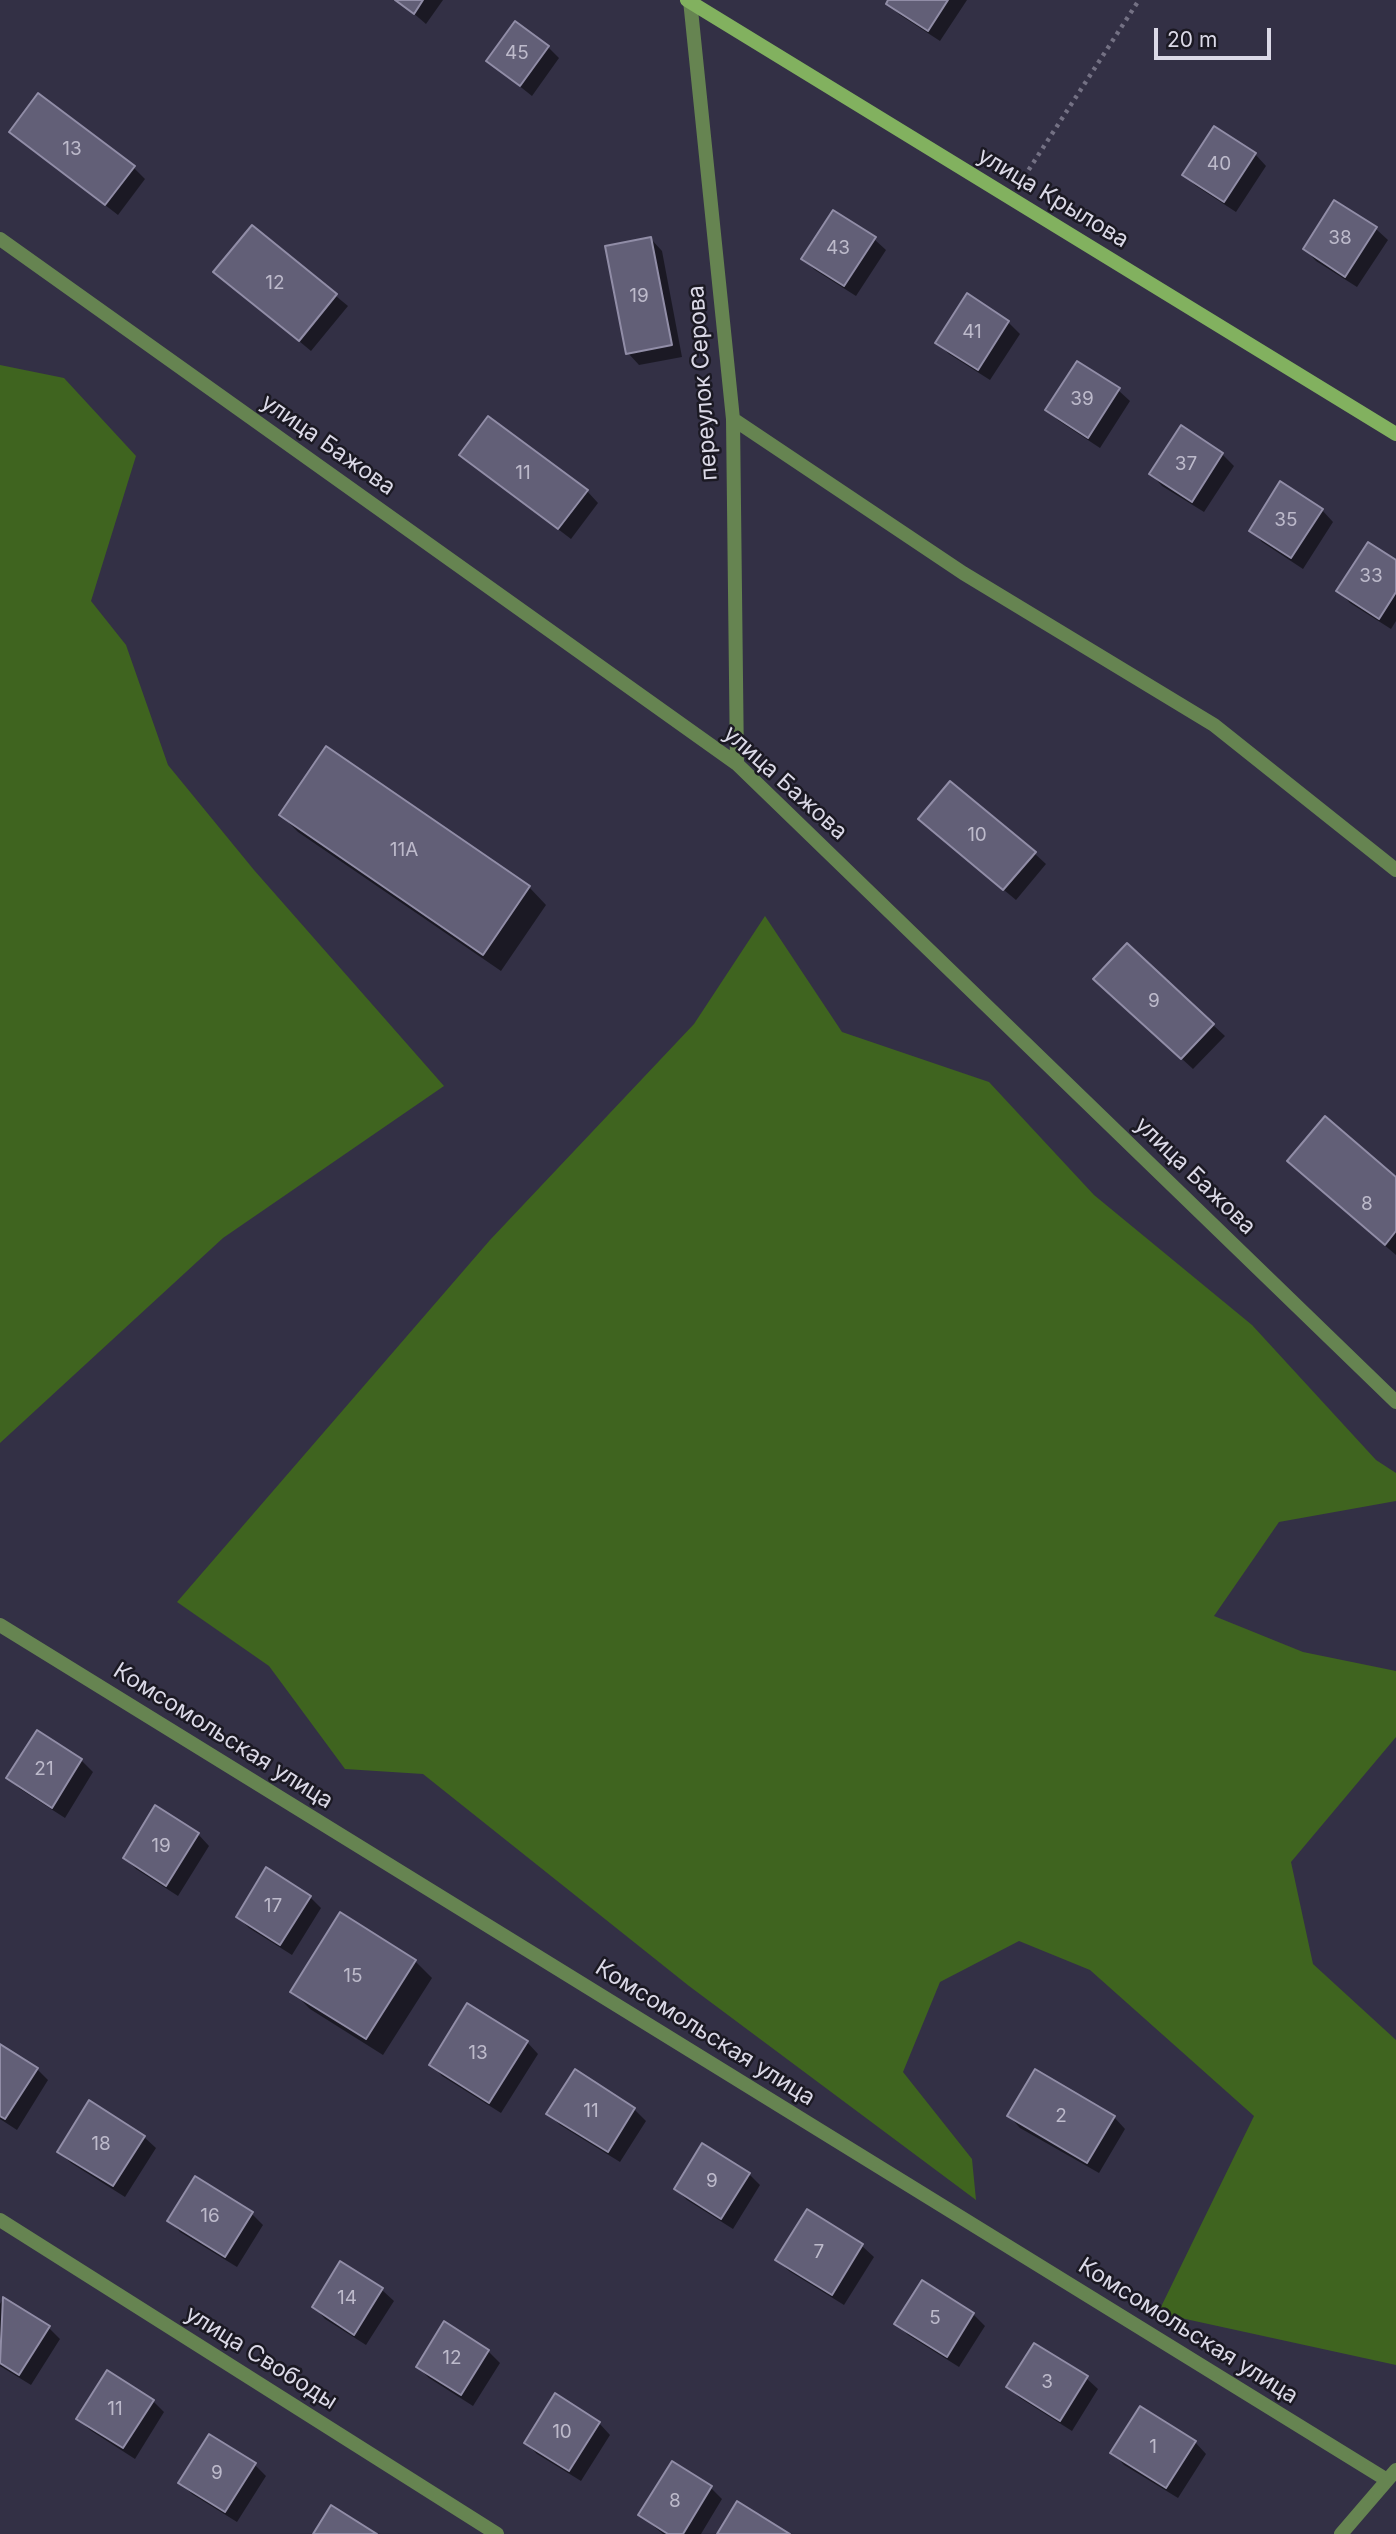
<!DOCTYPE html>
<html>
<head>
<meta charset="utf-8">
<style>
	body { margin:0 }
	#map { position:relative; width:1396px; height:2534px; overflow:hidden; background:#333045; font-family:Inter,sans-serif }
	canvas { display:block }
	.scale { position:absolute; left:1154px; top:28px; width:117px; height:32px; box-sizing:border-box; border:4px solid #dbd9e7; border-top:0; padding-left:9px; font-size:21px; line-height:24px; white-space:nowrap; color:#dbd9e7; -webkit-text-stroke:5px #1b1923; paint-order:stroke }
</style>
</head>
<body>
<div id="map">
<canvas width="1396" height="2534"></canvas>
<div class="scale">20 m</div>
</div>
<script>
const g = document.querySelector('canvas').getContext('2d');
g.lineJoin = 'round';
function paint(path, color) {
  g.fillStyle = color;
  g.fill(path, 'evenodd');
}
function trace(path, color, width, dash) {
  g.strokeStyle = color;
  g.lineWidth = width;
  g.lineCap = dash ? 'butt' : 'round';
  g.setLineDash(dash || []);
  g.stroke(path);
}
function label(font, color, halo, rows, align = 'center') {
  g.font = font + ' Inter,sans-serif';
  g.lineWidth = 5;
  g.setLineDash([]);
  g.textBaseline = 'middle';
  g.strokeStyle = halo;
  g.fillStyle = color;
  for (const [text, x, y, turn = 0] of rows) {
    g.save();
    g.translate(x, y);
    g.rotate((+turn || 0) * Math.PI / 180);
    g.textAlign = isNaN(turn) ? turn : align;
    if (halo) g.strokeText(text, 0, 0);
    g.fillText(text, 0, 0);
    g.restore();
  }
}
const green = new Path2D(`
	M0 365 64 378 136 456 91 601 126 645 168 765 254 870 444 1086 223 1238 0 1443Z
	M765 916 842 1032 989 1082 1094 1195 1252 1325 1376 1460 1396 1473V1501L1279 1522 1214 1616 1303 1652 1396 1671V1737L1291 1862 1313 1964 1396 2040V2365L1158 2313 1254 2116 1090 1970 1019 1941 940 1982 903 2072 972 2159 976 2200 689 1986 423 1774 345 1769 269 1666 177 1602 490 1240 694 1024Z`);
const shadow = new Path2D(`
	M398 0H443L426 24Z
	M890 0H967L940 41 900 15 888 4Z
	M548 47 559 58 532 96 488 61Z
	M11 132 133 167 145 179 118 215Z
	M1255 154 1266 166 1236 212 1196 186 1184 175Z
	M1335 202 1376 229 1388 240 1357 287 1316 261 1305 249Z
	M252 227 348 306 311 351 216 272Z
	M651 239 662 251 682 357 639 365 628 353Z
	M874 239 886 250 856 296 815 270 803 259Z
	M1008 322 1020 334 990 380 949 354 938 343Z
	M1118 390 1130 401 1100 448 1059 421 1047 410Z
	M1222 454 1234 466 1204 512 1162 486 1151 474Z
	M461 455 587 491 598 503 571 539Z
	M1322 510 1333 522 1303 569 1262 542 1251 530Z
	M1396 562V621L1391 629 1350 603 1339 591Z
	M281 815 529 887 546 905 501 971 298 832Z
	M932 830 1034 853 1046 864 1016 900Z
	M1107 990 1213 1025 1225 1036 1193 1069Z
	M1289 1161 1396 1180V1255L1306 1178Z
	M37 1733 81 1760 93 1772 65 1818 20 1789 8 1778Z
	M198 1834 209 1846 178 1896 136 1869 125 1858Z
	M310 1897 321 1908 292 1955 249 1928 238 1917Z
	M415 1961 432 1978 383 2055 310 2009 292 1991Z
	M527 2042 538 2054 501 2113 442 2076 431 2064Z
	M0 2046 37 2069 48 2080 17 2130 0 2119Z
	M575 2072 634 2109 646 2121 620 2162 560 2125 548 2113Z
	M1009 2116 1114 2117 1125 2129 1099 2173 1020 2128Z
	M144 2137 156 2148 125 2197 71 2163 59 2152Z
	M749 2174 760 2185 733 2229 687 2200 676 2189Z
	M807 2212 862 2246 874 2257 844 2305 789 2271 777 2260Z
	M252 2214 263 2225 237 2267 180 2232 169 2220Z
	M341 2264 382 2290 394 2301 366 2345 325 2319 314 2307Z
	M922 2283 973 2314 985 2326 959 2367 908 2335 897 2323Z
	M3 2299 48 2327 60 2339 31 2385 0 2366V2304Z
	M488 2351 500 2363 473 2406 429 2378 418 2367Z
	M1086 2378 1098 2389 1072 2431 1020 2398 1008 2387Z
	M153 2401 164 2412 135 2459 90 2430 78 2419Z
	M599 2423 610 2435 581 2481 537 2454 526 2443Z
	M1195 2442 1206 2454 1178 2498 1124 2465 1113 2453Z
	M255 2465 266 2476 237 2522 192 2494 180 2483Z
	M711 2488 722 2499 701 2534H663L640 2515Z`);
const building = new Path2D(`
	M395 0H423L414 14Z
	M888 0H948L928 31 886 4Z
	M515 21 549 46 520 86 486 61Z
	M38 93 135 166 105 205 9 132Z
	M1214 126 1256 153 1224 202 1182 175Z
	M1334 200 1377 227 1345 277 1303 249Z
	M833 210 876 237 844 286 801 259Z
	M252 225 337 294 299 341 213 272Z
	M651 237 672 345 626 354 605 246Z
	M967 293 1009 321 978 370 935 343Z
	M1077 361 1120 388 1088 438 1045 410Z
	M488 416 588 490 558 529 459 455Z
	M1181 425 1223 453 1192 502 1149 474Z
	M1280 481 1323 509 1291 558 1249 531Z
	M1368 542 1396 560V592L1379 619 1336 591Z
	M326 746 530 886 483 955 279 815Z
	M950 781 1036 852 1003 890 918 819Z
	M1127 943 1214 1024 1181 1059 1093 979Z
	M1325 1116 1396 1177V1231L1385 1245 1287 1161Z
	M37 1730 82 1759 52 1808 6 1778Z
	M155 1805 199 1833 166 1886 123 1858Z
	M266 1867 311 1896 280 1945 236 1917Z
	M340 1912 416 1960 366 2039 290 1992Z
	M467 2003 528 2041 489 2103 429 2065Z
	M0 2044 38 2068 5 2119 0 2116Z
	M575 2069 635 2108 608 2152 546 2114Z
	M1035 2069 1115 2116 1087 2163 1007 2116Z
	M89 2100 145 2136 113 2186 57 2152Z
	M702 2143 750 2173 721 2219 674 2189Z
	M195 2176 253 2212 225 2257 167 2221Z
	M807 2209 863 2244 832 2295 775 2260Z
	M340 2261 383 2288 354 2335 312 2307Z
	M922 2280 974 2313 947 2357 894 2324Z
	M3 2297 50 2326 19 2375 0 2363Z
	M444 2321 489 2350 461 2395 416 2367Z
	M1034 2343 1088 2376 1060 2421 1006 2387Z
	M107 2370 154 2400 123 2448 76 2419Z
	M555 2393 600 2422 569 2471 524 2443Z
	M1140 2406 1196 2441 1166 2488 1110 2453Z
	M209 2434 256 2463 225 2512 178 2483Z
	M672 2461 712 2486 683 2534H668L638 2515Z
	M737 2501 790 2534H717Z
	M331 2505 377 2534H313Z`);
const path = new Path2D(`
	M1024 177 1139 0`);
const street = new Path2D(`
	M690 0 733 419 737 764
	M0 239 737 764 1396 1402
	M733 419 963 573 1214 725 1396 870
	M0 1625 1387 2480
	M0 2220 497 2534
	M1341 2534 1396 2470`);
const secondary = new Path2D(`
	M687 0 1396 434`);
const numberNames = [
	["45",517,53],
	["13",72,149],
	["40",1219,164],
	["38",1340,238],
	["43",838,248],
	["12",275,283],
	["19",639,296],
	["41",972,332],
	["39",1082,399],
	["37",1186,464],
	["11",523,473],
	["35",1286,520],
	["33",1371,576],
	["10",977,835],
	["11А",404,850],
	["9",1154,1001],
	["8",1367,1204],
	["21",44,1769],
	["19",161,1846],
	["17",273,1906],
	["15",353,1976],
	["13",478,2053],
	["11",591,2111],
	["2",1061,2116],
	["18",101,2144],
	["9",712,2181],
	["16",210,2216],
	["7",819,2252],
	["14",347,2298],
	["5",935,2318],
	["12",452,2358],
	["3",1047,2382],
	["11",115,2409],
	["10",562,2432],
	["1",1153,2447],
	["9",217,2473],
	["8",675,2501]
];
const streetNames = [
	["улица Крылова",1053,198,31],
	["переулок Серова",703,383,-94],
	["улица Бажова",328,445,35],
	["улица Бажова",785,783,42],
	["улица Бажова",1195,1176,44],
	["Комсомольская улица",223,1736,32],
	["Комсомольская улица",705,2033,32],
	["Комсомольская улица",1188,2331,32],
	["улица Свободы",261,2358,32]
];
paint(green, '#3f641f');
paint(shadow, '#0007');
paint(building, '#625f77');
trace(building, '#918da7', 2);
trace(path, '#747184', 4.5, [3.5, 5]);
trace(street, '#668451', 14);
trace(secondary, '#82b15f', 14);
label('19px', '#bdbacb', null, numberNames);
label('23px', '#dbd9e7', '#1b1923', streetNames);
</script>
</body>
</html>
